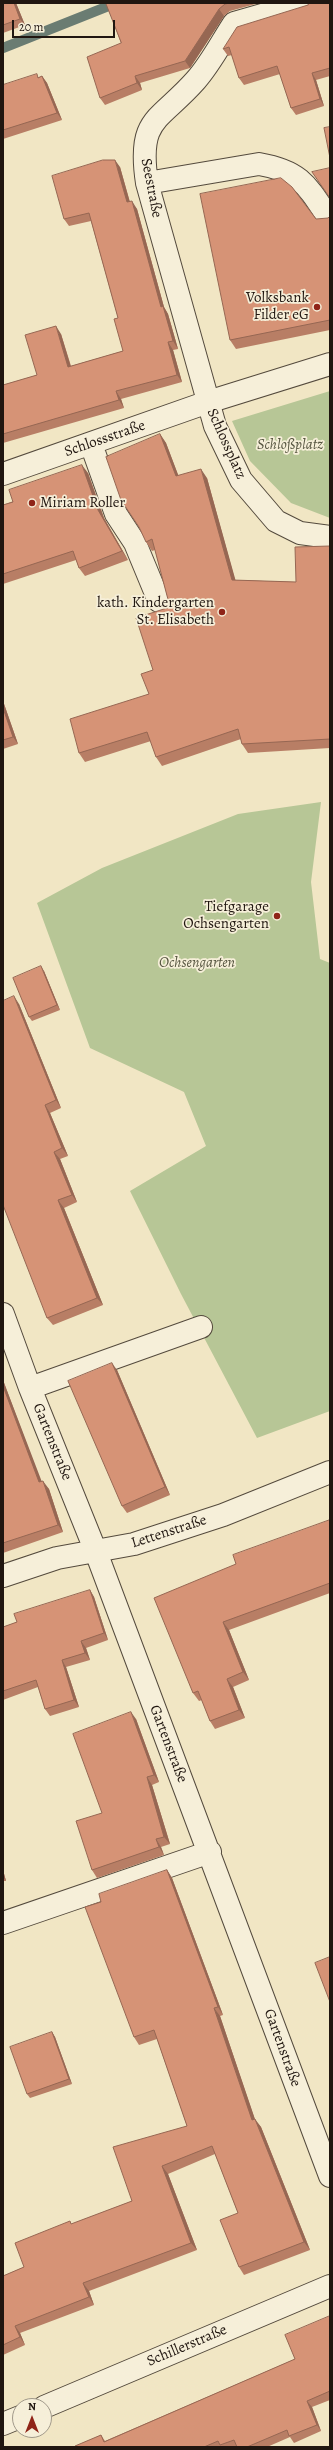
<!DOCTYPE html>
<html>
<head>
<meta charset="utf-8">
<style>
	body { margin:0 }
	#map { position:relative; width:333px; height:2450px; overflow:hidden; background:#f1e6c4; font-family:Alegreya,serif }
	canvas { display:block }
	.frame { position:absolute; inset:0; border:4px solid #201610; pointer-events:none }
	.north { position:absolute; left:12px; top:2398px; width:40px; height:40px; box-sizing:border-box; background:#f6efd9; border:1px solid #a09889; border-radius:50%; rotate:0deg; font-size:11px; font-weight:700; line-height:16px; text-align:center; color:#201610 }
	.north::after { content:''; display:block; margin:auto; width:14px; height:18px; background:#8f2418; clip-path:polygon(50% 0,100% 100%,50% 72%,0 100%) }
	.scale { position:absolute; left:12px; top:20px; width:103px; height:18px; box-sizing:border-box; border:2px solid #201610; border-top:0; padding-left:5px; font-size:12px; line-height:14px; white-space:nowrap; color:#201610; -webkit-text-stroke:3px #f6efd9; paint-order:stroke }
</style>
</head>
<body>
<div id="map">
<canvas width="333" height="2450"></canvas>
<div class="frame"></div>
<div class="north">N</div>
<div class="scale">20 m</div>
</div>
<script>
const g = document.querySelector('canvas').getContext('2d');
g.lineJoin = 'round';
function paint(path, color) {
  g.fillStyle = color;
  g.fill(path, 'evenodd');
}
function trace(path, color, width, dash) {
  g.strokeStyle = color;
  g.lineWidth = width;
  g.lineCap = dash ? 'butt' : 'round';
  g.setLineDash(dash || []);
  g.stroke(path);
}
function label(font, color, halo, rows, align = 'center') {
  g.font = font + ' Alegreya,serif';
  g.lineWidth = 3.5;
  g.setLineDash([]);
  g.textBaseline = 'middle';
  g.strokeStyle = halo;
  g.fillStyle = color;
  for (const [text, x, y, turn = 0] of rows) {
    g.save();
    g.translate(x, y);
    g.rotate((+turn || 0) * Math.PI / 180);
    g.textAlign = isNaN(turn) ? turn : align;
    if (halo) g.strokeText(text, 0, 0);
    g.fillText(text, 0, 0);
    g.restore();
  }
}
const green = new Path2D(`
	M330 391V518L291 503 250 461 232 421Z
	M321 802 311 882 320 959 330 963V1411L257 1438 181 1294 130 1191 206 1146 184 1092 90 1048 37 903 102 868 238 814Z`);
const stream = new Path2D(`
	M3 48 116 3`);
const minor = new Path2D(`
	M304 3 234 23C222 41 211 63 196 80 159 122 137 117 147 183L215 426 241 480 276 521 300 533 330 537
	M147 183 259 164C300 171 307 185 328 217
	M91 444 116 514 135 543 159 601
	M3 474 208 402 330 364
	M3 1314 30 1388 96 1552 330 2176
	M30 1388 201 1327
	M3 1576 57 1558 134 1544 223 1515 330 1472
	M3 1923 210 1852
	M44 2407 330 2286
	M3 2424 20 2417`);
const wall = new Path2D(`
	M3 3H16L25 25 3 33Z
	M106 3H259L230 11 224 16 190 68 140 83 142 90 105 105 100 98 121 43Z
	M330 3V76L316 80 324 106 296 115 291 108 280 74 244 85 239 78 232 55 228 56 223 49 308 5Z
	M42 76 47 83 62 120 3 139V85L39 77Z
	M120 167 130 202 137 209 164 307 168 314 178 349 173 350 182 382 121 399 124 408 3 443V385L37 375 61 334 71 366 123 351 118 318 91 221 69 226 64 219Z
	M330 216V330L236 349 230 340Z
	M160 434 166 443 178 475 207 478 235 580 296 582 330 546V748L248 753 242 744 241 739 162 766 156 757 151 741 85 762 79 753 149 694 153 670 170 607 155 550 152 551 146 542Z
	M88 473 104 518 128 560 85 576 79 568 76 560 3 584V505Z
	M3 701 18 744 3 749Z
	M44 971 60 1010 32 1021 29 1017Z
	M19 1004 61 1108 50 1113 68 1156 60 1159 77 1202 64 1208 103 1305 53 1325 47 1318Z
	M117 1370 170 1495 127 1513 122 1506Z
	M3 1380 41 1482 49 1489 63 1532 3 1553Z
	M330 1520V1593L229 1630 249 1680 233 1687 245 1718 215 1729 210 1721 202 1700 199 1701 193 1693 236 1564Z
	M90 1590 94 1597 108 1640 86 1648 90 1660 66 1667 79 1707 50 1716 45 1709 38 1687 3 1700V1627L17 1622Z
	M136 1719 159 1782 152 1785 170 1844 161 1847 164 1855 97 1878 92 1870 102 1813Z
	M3 1870 6 1881H3Z
	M167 1870 172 1878 223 2015 220 2016 255 2120 261 2127 310 2250 244 2275 239 2267 238 2213 215 2154 168 2174 197 2250 89 2291 94 2305 20 2333 25 2345 3 2355V2276L24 2267 72 2224 132 2201 187 2126 157 2039 139 2045 134 2037 101 1902Z
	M52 2032 55 2037 72 2084 30 2098 27 2094Z
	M330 2316V2400L312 2407 321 2431 294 2443 290 2437 267 2447H75L101 2435 105 2441 295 2359Z`);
const shadedWall = new Path2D(`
	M14 3H16L25 25 20 19Z
	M219 9 224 16 190 68 185 61Z
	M312 73 316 80 324 106 320 99Z
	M42 76 47 83 62 120 57 113Z
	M135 76 140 83 142 90 137 83Z
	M115 160 120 167 132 210 127 202Z
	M132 201 137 209 164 307 168 314 178 349 173 341 161 307Z
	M56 326 61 334 73 374 68 367Z
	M168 342 173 350 182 382 177 375Z
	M116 391 121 399 124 408 119 400Z
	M160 434 166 443 182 485 176 476Z
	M82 465 88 473 104 518 128 560 122 551 98 510Z
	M201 469 207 478 238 589 232 580Z
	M3 701 18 744 13 737 3 708Z
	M41 966 44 971 60 1010 57 1005Z
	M14 996 19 1004 61 1108 56 1100Z
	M45 1105 50 1113 68 1156 62 1148Z
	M54 1152 60 1159 77 1202 72 1195Z
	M58 1200 64 1208 103 1305 97 1298Z
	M112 1363 117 1370 170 1495 165 1487Z
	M3 1380 6 1388 45 1490 39 1482 3 1386Z
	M43 1481 49 1489 63 1532 58 1525Z
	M90 1590 94 1597 108 1640 104 1633Z
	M223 1622 229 1630 249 1680 243 1672Z
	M81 1641 86 1648 90 1660 85 1653Z
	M62 1660 66 1667 79 1707 74 1700Z
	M227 1679 233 1687 245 1718 239 1710Z
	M131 1712 136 1719 159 1782 154 1775Z
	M147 1777 152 1785 170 1844 164 1837Z
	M156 1839 161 1847 164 1855 159 1847Z
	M3 1870 6 1881 3 1877Z
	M167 1870 172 1878 223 2015 218 2007Z
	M214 2008 220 2016 258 2128 252 2120Z
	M52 2032 55 2037 72 2084 69 2079Z
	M255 2119 261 2127 310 2250 304 2242Z
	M162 2166 168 2174 197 2250 191 2243Z
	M83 2283 89 2291 94 2305 89 2297Z
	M15 2326 20 2333 25 2345 20 2337Z
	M307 2401 312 2407 321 2431 317 2425Z`);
const building = new Path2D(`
	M3 3H14L20 19 3 25Z
	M106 3H230L225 4 219 9 185 61 135 76 137 83 100 98 87 57 121 43Z
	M308 3H330V68L312 73 320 99 291 108 277 66 239 78 229 47 223 49 237 27 308 5Z
	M37 74 38 78 42 76 57 113 3 130V85Z
	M330 127V158L324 128Z
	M103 160H115L127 202 132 201 161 307 163 306 173 341 168 342 177 375 116 391 119 400 3 434V385L37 375 25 335 56 326 68 367 123 351 114 319 118 318 89 213 64 219 52 176Z
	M330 168V198L312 172Z
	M281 178 292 187 316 219 328 218 330 216V320L230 340 200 194Z
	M160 434 176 476 201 469 232 580 296 582 295 547 330 546V739L242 744 238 729 156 757 147 732 79 753 70 719 149 694 141 674 153 670 136 618 170 607 152 539 146 542 139 527 121 500 106 457Z
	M82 465 98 510 122 551 79 568 73 551 3 574V505L13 502 9 490Z
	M3 708 13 737 3 740Z
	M41 966 57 1005 29 1017 13 978Z
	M14 996 56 1100 45 1105 62 1148 54 1152 72 1195 58 1200 97 1298 47 1318 3 1205V1001Z
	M112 1363 165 1487 122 1506 68 1381Z
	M3 1386 39 1482 43 1481 58 1525 3 1543Z
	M330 1520V1583L223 1622 243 1672 227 1679 239 1710 210 1721 198 1691 193 1693 154 1598 236 1564 233 1555Z
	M90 1590 104 1633 81 1641 85 1653 62 1660 74 1700 45 1709 36 1680 3 1691V1627L17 1622 14 1614Z
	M131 1712 154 1775 147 1777 164 1837 156 1839 159 1847 92 1870 76 1821 102 1813 73 1734Z
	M167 1870 218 2007 214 2008 252 2120 255 2119 304 2242 239 2267 220 2220 238 2213 212 2146 162 2166 191 2243 83 2283 89 2297 15 2326 20 2337 3 2345V2276L24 2267 15 2243 70 2221 71 2224 132 2201 113 2147 187 2126 154 2030 134 2037 85 1907 101 1902 99 1894Z
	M330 1957V2002L315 1963Z
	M52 2032 69 2079 27 2094 10 2047Z
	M330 2316V2391L307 2401 317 2425 289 2436 287 2430 247 2447H237L234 2440 220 2445 218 2441 204 2447H75V2446L101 2435 104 2442 295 2359 285 2335Z`);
const markers = [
	[317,307,4,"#8f2418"],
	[32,503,4,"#8f2418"],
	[222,612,4,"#8f2418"],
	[277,916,4,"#8f2418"]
];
const streetNames = [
	["Seestraße",151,188,79],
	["Schlossstraße",105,439,-19],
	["Schlossplatz",226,444,66],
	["Gartenstraße",52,1442,68],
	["Lettenstraße",169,1532,-18],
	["Gartenstraße",168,1744,69],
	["Gartenstraße",282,2048,70],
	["Schillerstraße",187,2346,-23]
];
const poiNames = [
	["Volksbank",309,298],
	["Filder eG",309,315],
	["Miriam Roller",40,503,"left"],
	["kath. Kindergarten",214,603],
	["St. Elisabeth",214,620],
	["Tiefgarage",269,907],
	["Ochsengarten",269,924]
];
const parkNames = [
	["Schloßplatz",290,445],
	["Ochsengarten",197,963]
];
paint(green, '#b7c696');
trace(stream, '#6a7c72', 10);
trace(minor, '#544a3d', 24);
trace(minor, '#f6efd9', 22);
paint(wall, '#b87e65');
paint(shadedWall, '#966753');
paint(building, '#d69376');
trace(building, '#966753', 1);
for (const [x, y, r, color] of markers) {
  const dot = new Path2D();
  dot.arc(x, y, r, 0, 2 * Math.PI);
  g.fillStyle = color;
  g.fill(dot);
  trace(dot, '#f6efd9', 1.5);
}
label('15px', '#201610', '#f6efd9', streetNames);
label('15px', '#201610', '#f6efd9', poiNames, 'right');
label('italic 15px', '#55543f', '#f6efd9', parkNames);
</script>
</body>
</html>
